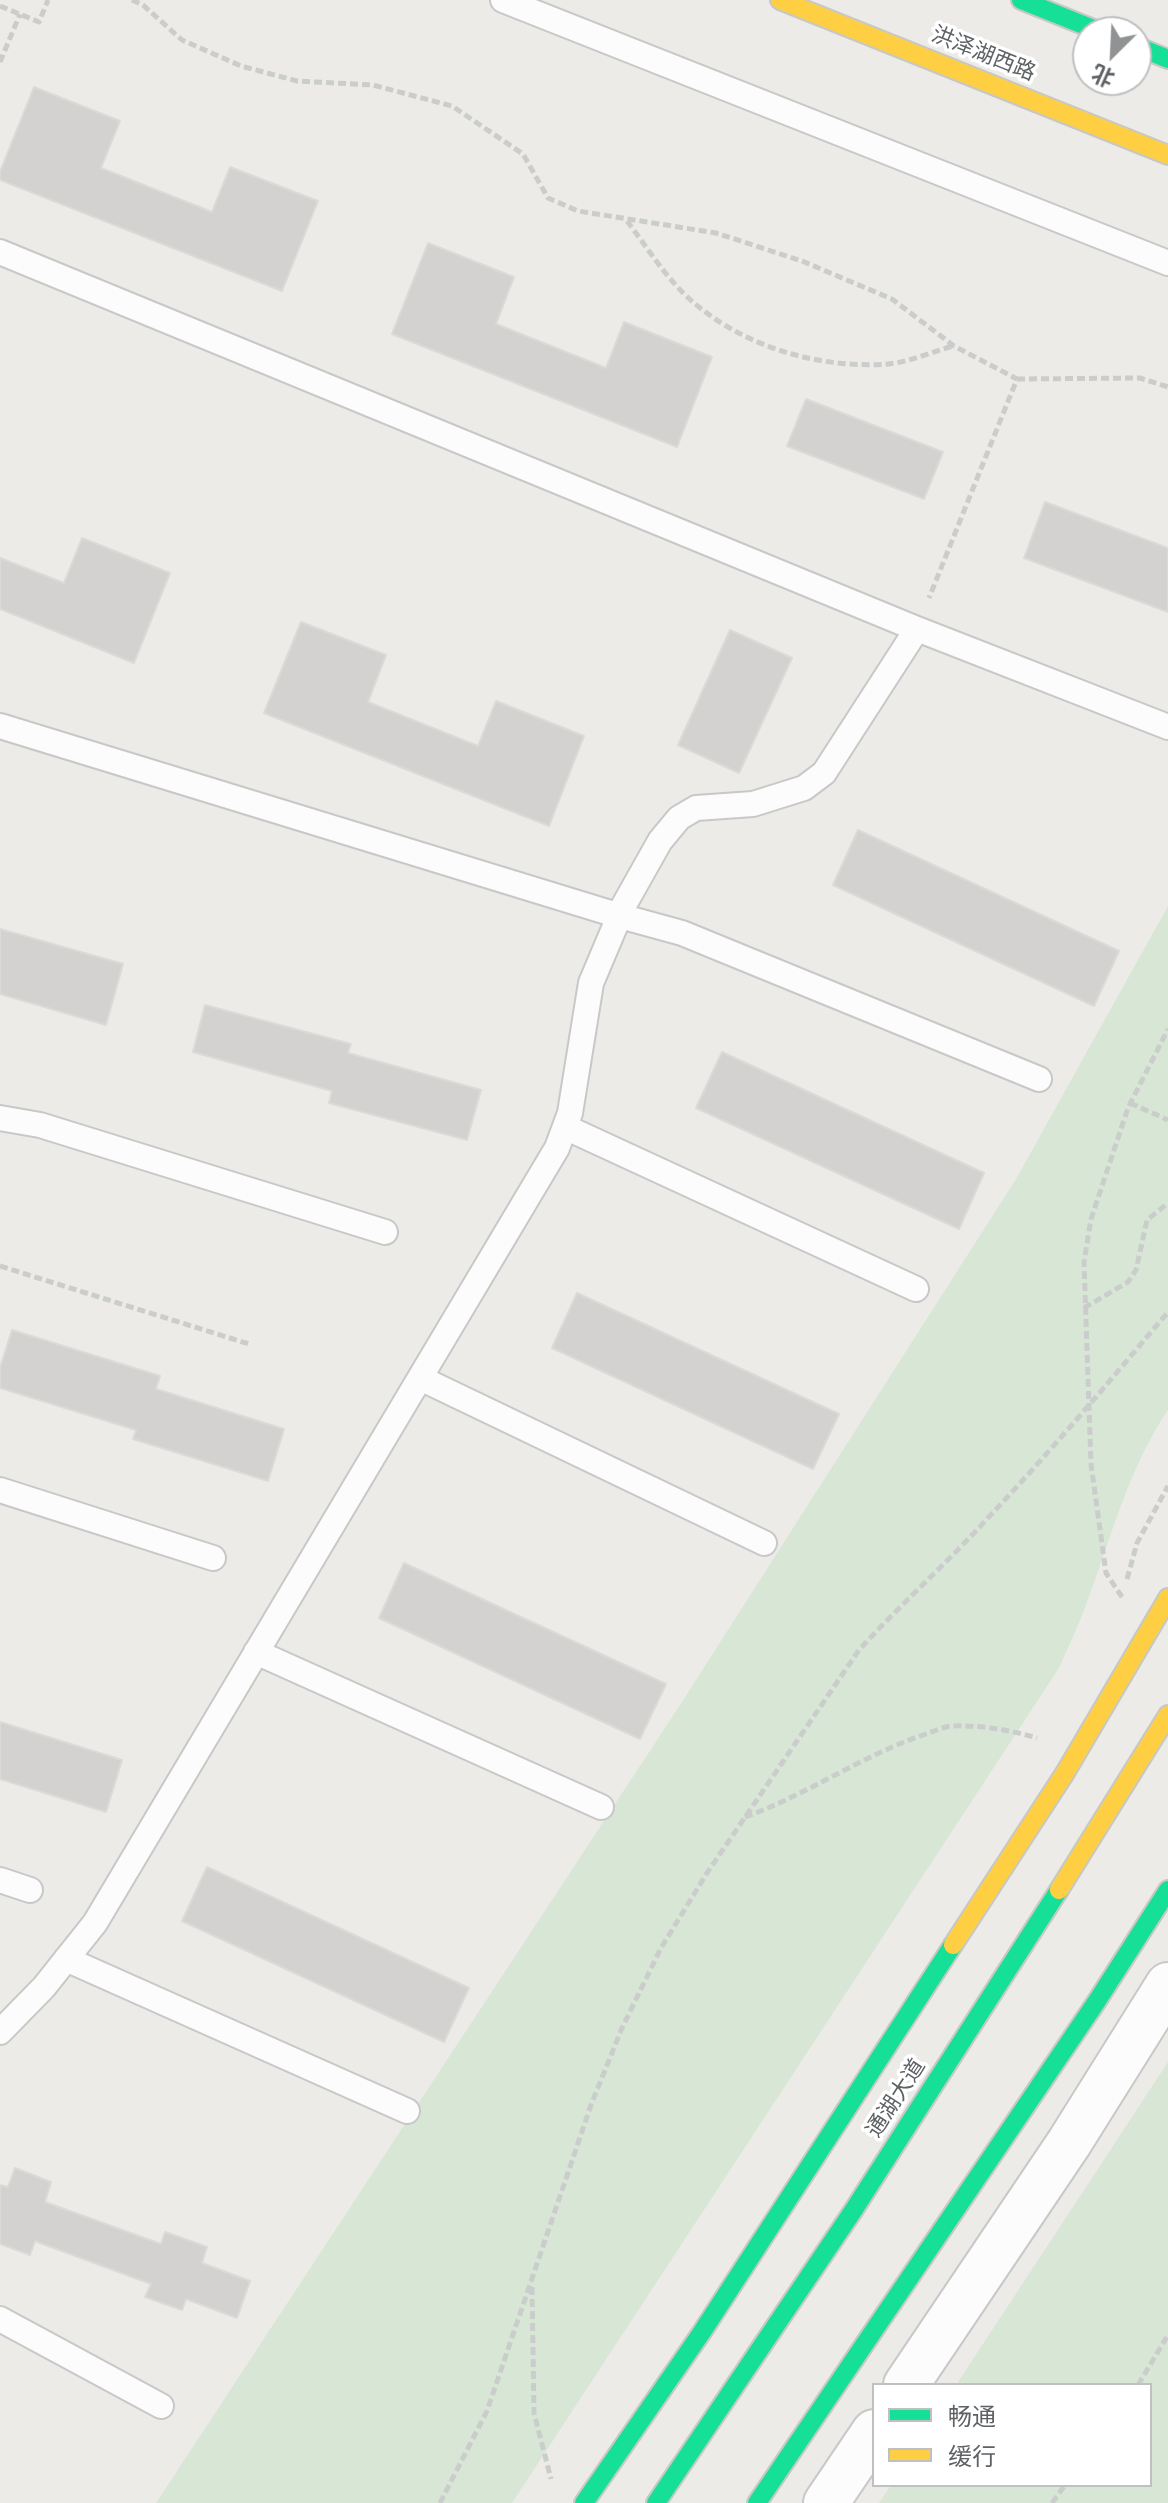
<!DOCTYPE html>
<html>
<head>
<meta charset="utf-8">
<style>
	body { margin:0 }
	#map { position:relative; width:1168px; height:2503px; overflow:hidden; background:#ecebe8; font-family:"Titillium Web","Noto Sans SC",sans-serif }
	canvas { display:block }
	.legend { position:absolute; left:872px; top:2383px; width:280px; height:104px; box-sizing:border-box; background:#fff; border:2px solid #bfc0c1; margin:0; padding:10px 14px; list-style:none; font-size:24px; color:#5e6265 }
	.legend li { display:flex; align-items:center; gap:16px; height:40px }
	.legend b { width:40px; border:2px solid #bfc0c1 }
	.north { position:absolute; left:1072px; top:16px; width:80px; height:80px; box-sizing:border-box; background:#fff; border:2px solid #bfc0c1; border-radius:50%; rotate:204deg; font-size:22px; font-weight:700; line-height:32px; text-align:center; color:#5e6265 }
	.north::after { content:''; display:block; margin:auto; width:28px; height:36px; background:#909293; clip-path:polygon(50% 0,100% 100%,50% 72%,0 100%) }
</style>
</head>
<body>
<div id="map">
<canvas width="1168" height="2503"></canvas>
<ul class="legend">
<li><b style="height:10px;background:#16e098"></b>畅通</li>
<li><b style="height:10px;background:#ffcf43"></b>缓行</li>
</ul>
<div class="north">北</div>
</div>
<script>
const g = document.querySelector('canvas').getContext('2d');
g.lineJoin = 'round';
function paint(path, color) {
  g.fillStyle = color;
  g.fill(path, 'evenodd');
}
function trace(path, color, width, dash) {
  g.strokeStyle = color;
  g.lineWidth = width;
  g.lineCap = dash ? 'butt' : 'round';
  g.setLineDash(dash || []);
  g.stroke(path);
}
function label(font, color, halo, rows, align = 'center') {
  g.font = font + ' "Titillium Web","Noto Sans SC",sans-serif';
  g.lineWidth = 7;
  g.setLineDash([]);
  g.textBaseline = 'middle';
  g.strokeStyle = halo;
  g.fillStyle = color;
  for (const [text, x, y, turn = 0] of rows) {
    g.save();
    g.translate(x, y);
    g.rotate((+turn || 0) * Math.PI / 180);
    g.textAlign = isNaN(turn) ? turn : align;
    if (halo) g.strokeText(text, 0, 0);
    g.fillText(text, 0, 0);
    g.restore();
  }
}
const green = new Path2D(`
	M1168 906V1410C1128 1469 1111 1539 1086 1605 1078 1627 1068 1647 1059 1668L512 2503H156L680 1705 1016 1179Z
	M1168 2062V2503H879L891 2485H1150V2385H956Z`);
const building = new Path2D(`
	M34 87 120 121 101 168 212 212 230 167 318 201 282 291 0 180V172Z
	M428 243 514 277 496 324 606 368 624 322 712 357 677 447 392 334Z
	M806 399 943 452 924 499 787 446Z
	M1045 502 1168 548V612L1024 558Z
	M82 538 170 573 134 663 0 609V558L64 583Z
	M301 622 386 655 368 702 478 746 496 701 584 736 549 826 264 713Z
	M730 630 792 658 739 773 678 745Z
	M858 830 1119 951 1094 1006 833 885Z
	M0 929 123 964 106 1025 0 994Z
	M205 1005 351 1044 348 1053 481 1090 467 1140 329 1103 332 1091 193 1052Z
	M722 1052 984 1173 959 1229 696 1108Z
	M577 1293 839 1414 813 1469 552 1348Z
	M12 1330 160 1376 156 1389 284 1429 268 1481 133 1439 136 1430 0 1388V1368Z
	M404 1563 666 1684 640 1739 379 1618Z
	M0 1722 122 1760 106 1812 0 1779Z
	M207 1867 469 1988 444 2042 182 1921Z
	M15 2168 51 2182 45 2202 161 2244 165 2232 207 2247 202 2263 250 2281 237 2318 186 2299 182 2310 145 2297 151 2284 35 2241 30 2255 0 2244V2185L8 2187Z`);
const path = new Path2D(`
	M132 0 143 5 182 40 241 66 297 81 373 85 452 106 523 154 548 198 578 211 716 233 802 261 892 299 954 346 1017 379 929 598
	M0 6 39 22 48 0
	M0 62 20 14
	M627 221C647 247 667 280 693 302 745 347 819 369 888 364 909 362 932 352 953 346
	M1017 379 1140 378 1168 387
	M1130 1103 1168 1120
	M0 1266 249 1344
	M1084 1308 1128 1282 1136 1270 1147 1220 1168 1203
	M1127 1579 1137 1543 1168 1486
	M1122 1597 1106 1573 1091 1464 1084 1262 1091 1219 1128 1108 1168 1029
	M745 1817C804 1796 857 1759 917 1737 928 1734 941 1727 952 1726 981 1725 1010 1730 1037 1738
	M532 2287 534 2413 551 2479
	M1138 2385 1168 2335
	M440 2503 487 2411 591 2105 622 2028 661 1948 707 1873 859 1650C900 1605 946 1564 987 1519 1050 1452 1109 1382 1168 1312
	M1052 2503 1065 2485`);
const lane = new Path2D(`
	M503 0 1168 263
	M0 252 917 629 1168 727
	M0 726 620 916 682 933 1039 1079
	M0 1118 40 1125 385 1232
	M565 1127 916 1289
	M420 1378 764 1543
	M0 1490 213 1558
	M256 1652 601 1807
	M0 1880 30 1890
	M66 1959 407 2111
	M0 2032 44 1987 95 1923 557 1148 570 1113 591 983 624 905 660 841 679 818 696 808 753 804 804 788 824 773 917 629
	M0 2319 161 2406`);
const street = new Path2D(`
	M906 2385 1069 2143 1168 1985
	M826 2503 874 2432`);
const fast = new Path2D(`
	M1021 0 1101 32
	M1136 46 1168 59
	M584 2503 702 2332 953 1945
	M656 2503 853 2211 1059 1890
	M757 2503 1097 2001 1168 1890`);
const slow = new Path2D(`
	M780 0 1168 155
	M1059 1890 1168 1715
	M953 1945 1065 1773 1168 1598`);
const streetNames = [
	["洪泽湖西路",983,55,22],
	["通湖大道",897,2099,-57]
];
paint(green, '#d8e7d5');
paint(building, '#d3d2d1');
trace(building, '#dcdad8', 2);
trace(lane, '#c7c8c7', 28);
trace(street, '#c7c8c7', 48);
trace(fast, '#c6c8c7', 22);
trace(slow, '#c6c8c7', 22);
trace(path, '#cacdcb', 5, [8, 4]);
trace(lane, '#fcfcfc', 24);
trace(street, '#fcfcfc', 44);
trace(fast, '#16e098', 18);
trace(slow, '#ffcf43', 18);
label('22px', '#5e6265', '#fff', streetNames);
</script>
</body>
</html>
